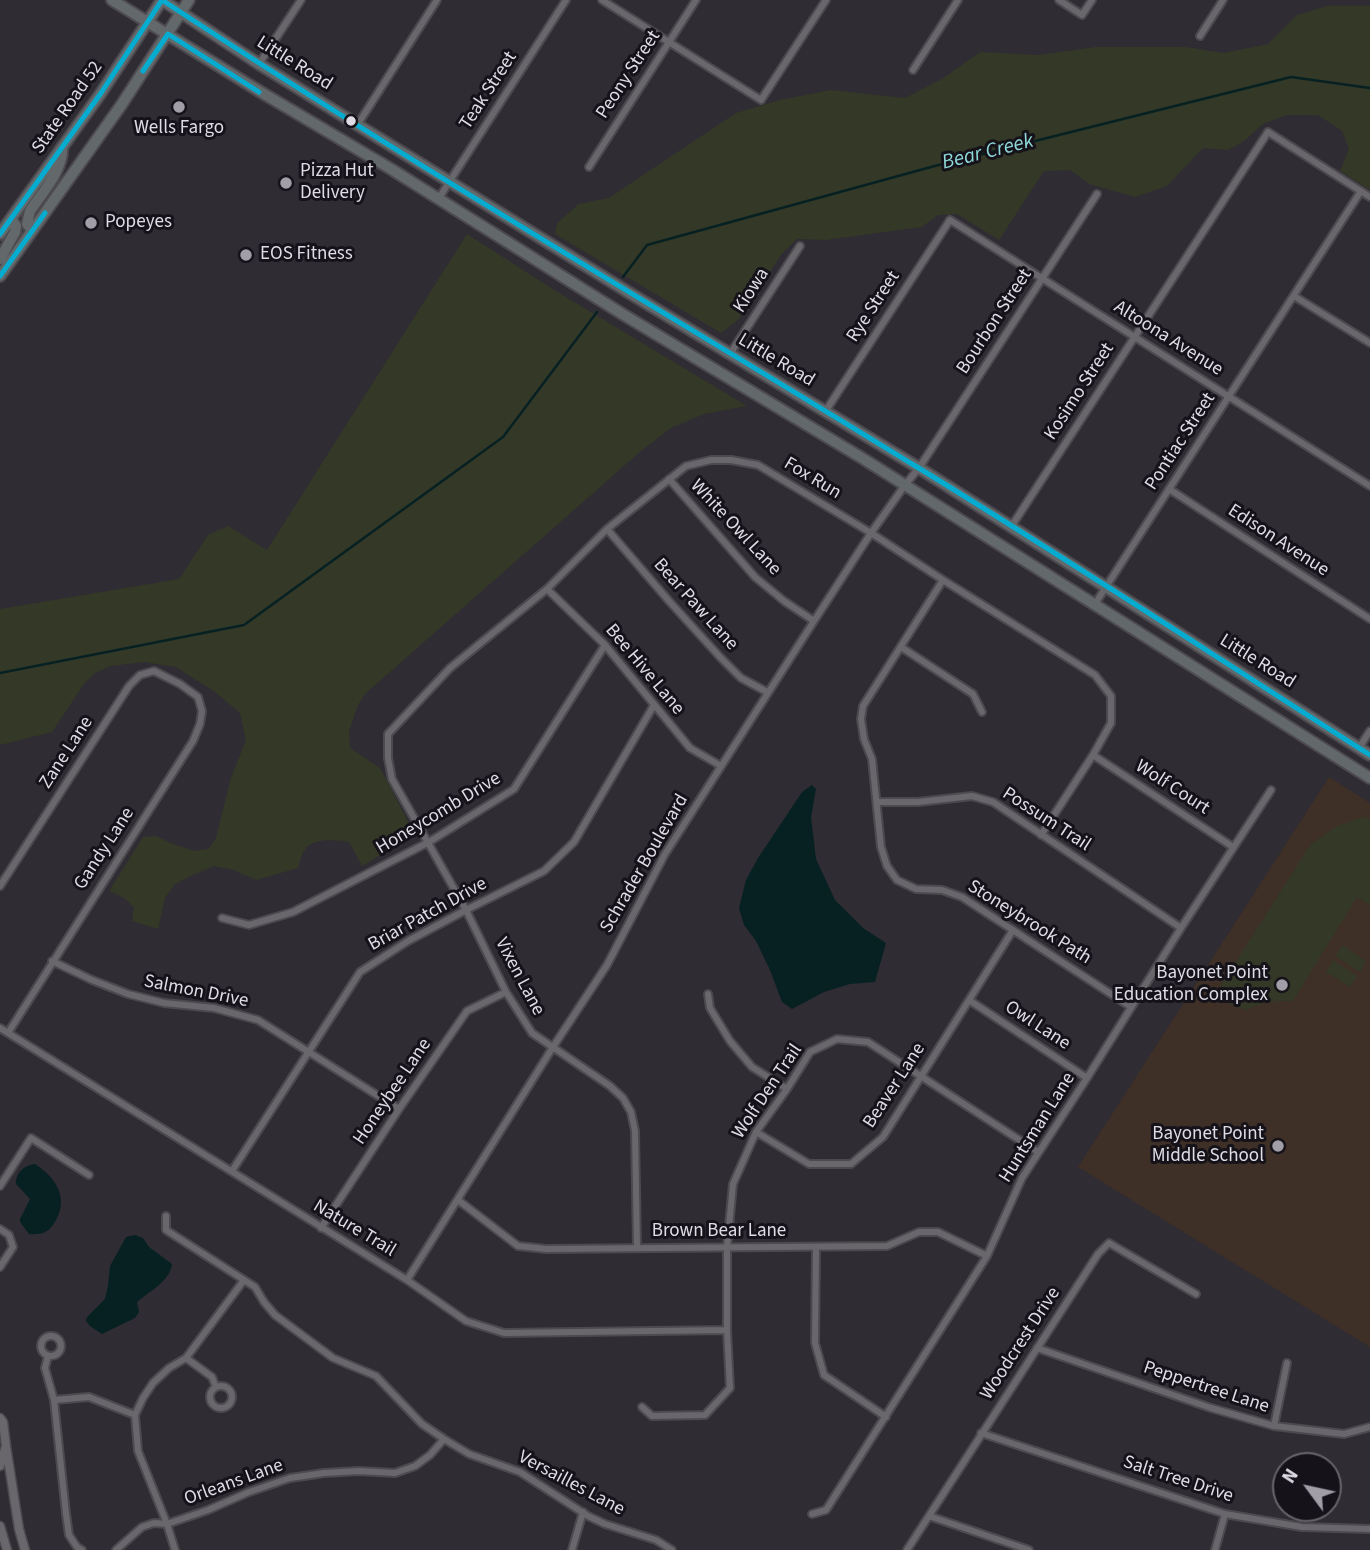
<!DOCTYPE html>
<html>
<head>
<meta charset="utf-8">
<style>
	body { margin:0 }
	#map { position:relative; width:1370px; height:1550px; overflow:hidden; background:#2f2c33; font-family:"Source Sans 3",sans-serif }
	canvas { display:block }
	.north { position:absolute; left:1272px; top:1452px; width:70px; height:70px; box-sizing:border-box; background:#151319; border:2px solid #66636b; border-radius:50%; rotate:303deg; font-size:19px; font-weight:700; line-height:28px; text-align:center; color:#dfdce5 }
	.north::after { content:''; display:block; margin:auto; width:24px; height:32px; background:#a19ea7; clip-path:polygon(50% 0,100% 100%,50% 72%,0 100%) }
</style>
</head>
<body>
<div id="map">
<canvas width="1370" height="1550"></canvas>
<div class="north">N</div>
</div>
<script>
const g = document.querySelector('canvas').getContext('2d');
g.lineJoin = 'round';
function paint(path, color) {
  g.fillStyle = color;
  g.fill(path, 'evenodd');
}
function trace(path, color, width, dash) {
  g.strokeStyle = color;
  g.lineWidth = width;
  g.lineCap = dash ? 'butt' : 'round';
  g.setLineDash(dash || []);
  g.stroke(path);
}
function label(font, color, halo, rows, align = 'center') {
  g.font = font + ' "Source Sans 3",sans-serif';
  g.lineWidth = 6;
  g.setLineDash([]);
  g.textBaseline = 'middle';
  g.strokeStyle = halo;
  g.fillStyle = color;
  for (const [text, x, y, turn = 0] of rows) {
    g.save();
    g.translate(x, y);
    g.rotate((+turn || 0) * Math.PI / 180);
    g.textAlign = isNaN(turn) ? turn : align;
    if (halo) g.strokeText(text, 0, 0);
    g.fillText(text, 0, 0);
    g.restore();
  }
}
const industrial = new Path2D(`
	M1329 777 1370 803V1347L1078 1167Z`);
const green = new Path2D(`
	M1327 6H1370V190L1340 171 1349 149 1342 131 1318 115H1286L1263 124 1243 142 1228 150 1203 148 1167 186 1135 197 1089 184 1070 170 1044 171 999 240 957 214 938 215 922 227 826 240 797 239 781 255 738 320 721 333 555 234 557 223 579 204 609 198 634 181 736 113 780 100 831 90 905 98 942 79 980 52 1038 55 1096 47H1186L1224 53 1268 44 1297 15Z
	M467 234 556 291 747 406 704 414 671 428 641 451 365 694 358 705 349 731 350 748 380 768 411 827V833L402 842 362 866 349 842C336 840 312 837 304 851 301 855 300 863 298 868L256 880 234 870 214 866 191 876 175 884 165 898 158 929 132 921 134 907 124 898 109 891 143 837 156 836 173 844 194 851 208 849 216 838 231 778 246 740 240 713 215 692 176 667 144 662 111 666 95 673 84 684 52 732 0 745V609L179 579 208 535 228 526 267 550Z
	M1363 817 1370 819V905L1357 897 1293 1001C1275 1001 1263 1001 1247 1010 1235 1007 1227 1004 1218 994L1221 985 1310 845 1337 826Z
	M1342 945 1366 961 1360 972 1335 956Z
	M1333 960 1357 976 1350 987 1326 972Z`);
const water = new Path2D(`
	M812 785 816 789 811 817 816 859 835 900 863 928 886 943 875 982 850 984 824 992 792 1009 782 1002 770 970 756 941 744 925 739 908 746 880 758 858 802 792Z
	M35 1164C55 1177 69 1197 56 1220 49 1232 44 1235 29 1234L20 1222V1219L30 1199 16 1184C15 1173 25 1165 35 1164Z
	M135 1235 143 1238 149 1247 172 1264C170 1281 150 1291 137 1302L139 1312 135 1318 102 1334 90 1326 86 1321 87 1317 105 1299 108 1286 110 1266 126 1237Z`);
const stream = new Path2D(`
	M623 277 647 245 931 167 1291 77 1370 88
	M0 673 244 625 503 437 597 312`);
const minor = new Path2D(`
	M602 0 761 100 826 0
	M1059 0 1082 15 1092 0
	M1200 36 1223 0
	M259 64 301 0
	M913 70 958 0
	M358 124 437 0
	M589 167 696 0
	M439 198 566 0
	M1294 296 1370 343
	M730 354 800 246
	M825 412 950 220 1370 486
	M669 479 755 577 784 601 814 621
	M1169 489 1370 619
	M1011 527 1268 132 1370 197
	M607 529 669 601 720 657 741 678 767 692
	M943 580 863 706 861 719 864 739 872 759 881 847 887 866 897 880 916 889 942 890 962 897 1131 1007
	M547 589 605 645 690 748 721 766
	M1095 604 1361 191
	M901 647 973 694 982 712
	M1359 748 1370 731
	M1093 755 1233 847
	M877 802H918L972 796 993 802 1181 928
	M0 886 129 686 140 675 154 671 180 684 198 697 202 711 200 724 193 741 8 1033
	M222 918 249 925 293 912 429 842 514 789 605 645
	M52 961 92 980 128 994 164 1003 214 1008 258 1020 399 1109
	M708 994 710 1008 730 1041 752 1067 787 1089
	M969 1000 1087 1078
	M0 1028 407 1280 466 1321 504 1333 727 1330
	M756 1132 809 1164H851L883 1137 1013 930
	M232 1171 360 972 408 941 466 910 544 871 574 842 654 705
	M0 1186 31 1138 89 1175
	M458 1200 518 1246 546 1249 887 1246 919 1232H938L987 1256
	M166 1216V1230L255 1287 264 1302 275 1315 333 1358 376 1376 422 1424 444 1439 469 1454 520 1472 588 1516 605 1524 656 1540 672 1550
	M321 1228 399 1109 467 1011 506 992
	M0 1229 9 1235 13 1247 0 1267
	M637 1248 635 1131 631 1112 623 1098 610 1086 532 1033 506 992 466 910 392 779 388 758V734L450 668 547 589 607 529 686 466 711 460H731L758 465 871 533 943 580 1095 675 1111 696V723L1093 755 1041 835
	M816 1248 815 1343 824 1375 886 1417
	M407 1280 553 1047 607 965 665 854 814 621 871 533 905 485 919 468 1097 194
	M41 1346a10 10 0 1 1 20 0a10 10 0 1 1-20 0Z
	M1037 1348 1211 1408 1274 1426 1344 1434 1370 1427
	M48 1356 45 1368 54 1400 66 1514 69 1535 77 1547 82 1550
	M186 1358 212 1377 216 1387
	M210 1397a11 11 0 1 1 22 0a11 11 0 1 1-22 0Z
	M54 1400 89 1397 135 1415
	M642 1407 652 1416 705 1415 730 1388 727 1330V1248L733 1184 756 1132 787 1089 810 1052 837 1039 868 1042 1038 1152
	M1274 1426 1287 1363
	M981 1433 1225 1514 1302 1527 1370 1529
	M812 1514 826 1510 987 1256 1022 1178 1087 1078 1181 928 1271 790
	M929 1516 1029 1550
	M116 1550 142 1527 154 1523 167 1524 208 1510 249 1492 290 1478 324 1473 359 1471 395 1473 415 1466 430 1455 444 1439
	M175 1550 167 1524 138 1451 135 1415 143 1398 153 1383 169 1368 186 1358 244 1280
	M572 1550 583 1512
	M907 1550 1098 1254 1109 1243 1196 1294
	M1215 1550 1225 1514`);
const tertiary = new Path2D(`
	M0 1418 3 1422 6 1446
	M0 1466 6 1446 19 1529 25 1550
	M0 1526 7 1550`);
const primary = new Path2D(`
	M112 0 259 91 391 169 624 315 862 458 1370 778
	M32 230 27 224 30 211C42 193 64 169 62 147
	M0 234 101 93 162 0 259 64 636 297 919 468 1370 755
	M0 259 15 232 16 226 11 219
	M0 276 122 104 189 0`);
const bus1 = new Path2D(`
	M143 71 168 34 259 92
	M0 234 101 93 162 0C409 163 665 312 917 467 1069 560 1219 659 1370 755
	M0 276 45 213`);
const markers = [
	[179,107,7,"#a19ea7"],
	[351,121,6,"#dfdce5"],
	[286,183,7,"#a19ea7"],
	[91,223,7,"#a19ea7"],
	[246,255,7,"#a19ea7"],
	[1282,985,7,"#a19ea7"],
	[1278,1146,7,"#a19ea7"]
];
const streetNames = [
	["Little Road",294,64,32],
	["Peony Street",629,75,-57],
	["Teak Street",489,91,-57],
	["State Road 52",68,108,-55],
	["Kiowa",752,291,-57],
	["Rye Street",874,307,-57],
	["Bourbon Street",995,322,-57],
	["Altoona Avenue",1168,339,32],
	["Little Road",776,361,31],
	["Kosimo Street",1080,392,-57],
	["Pontiac Street",1181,442,-57],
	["Fox Run",812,479,31],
	["White Owl Lane",735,528,47],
	["Edison Avenue",1278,541,33],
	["Bear Paw Lane",695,605,48],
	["Little Road",1257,662,32],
	["Bee Hive Lane",644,670,50],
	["Zane Lane",67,753,-57],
	["Wolf Court",1172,788,33],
	["Honeycomb Drive",439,814,-31],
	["Possum Trail",1046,820,33],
	["Gandy Lane",105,849,-57],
	["Schrader Boulevard",645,864,-60],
	["Briar Patch Drive",428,915,-29],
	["Stoneybrook Path",1029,923,32],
	["Vixen Lane",519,977,62],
	["Salmon Drive",196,992,11],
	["Owl Lane",1037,1026,33],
	["Beaver Lane",895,1086,-57],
	["Honeybee Lane",393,1092,-56],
	["Wolf Den Trail",768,1092,-56],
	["Huntsman Lane",1038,1128,-58],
	["Nature Trail",354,1229,31],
	["Brown Bear Lane",719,1232],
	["Woodcrest Drive",1021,1344,-57],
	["Peppertree Lane",1206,1388,18],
	["Salt Tree Drive",1178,1480,18],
	["Orleans Lane",234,1483,-20],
	["Versailles Lane",571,1484,28]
];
const poiNames = [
	["Wells Fargo",179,129,"center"],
	["Pizza Hut",300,172],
	["Delivery",300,194],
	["Popeyes",105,223],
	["EOS Fitness",260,255],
	["Bayonet Point",1268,974,"right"],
	["Education Complex",1268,996,"right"],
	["Bayonet Point",1264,1135,"right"],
	["Middle School",1264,1157,"right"]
];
const waterNames = [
	["Bear Creek",988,153,-14]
];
paint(industrial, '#3e2f27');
paint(green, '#343827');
paint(water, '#072123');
trace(stream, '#072123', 2.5);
trace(minor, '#4c494f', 10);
trace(tertiary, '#4c494f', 11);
trace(primary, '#4c494f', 14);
trace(minor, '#69676c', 6);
trace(tertiary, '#69676c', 8);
trace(primary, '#63696b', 10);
trace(bus1, '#06acd0', 5);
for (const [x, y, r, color] of markers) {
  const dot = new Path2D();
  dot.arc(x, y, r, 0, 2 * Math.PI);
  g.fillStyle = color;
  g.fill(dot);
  trace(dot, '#151319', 2.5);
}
label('19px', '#dfdce5', '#151319', streetNames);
label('19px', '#dfdce5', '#151319', poiNames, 'left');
label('italic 21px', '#90d9da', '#151319', waterNames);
</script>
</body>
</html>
